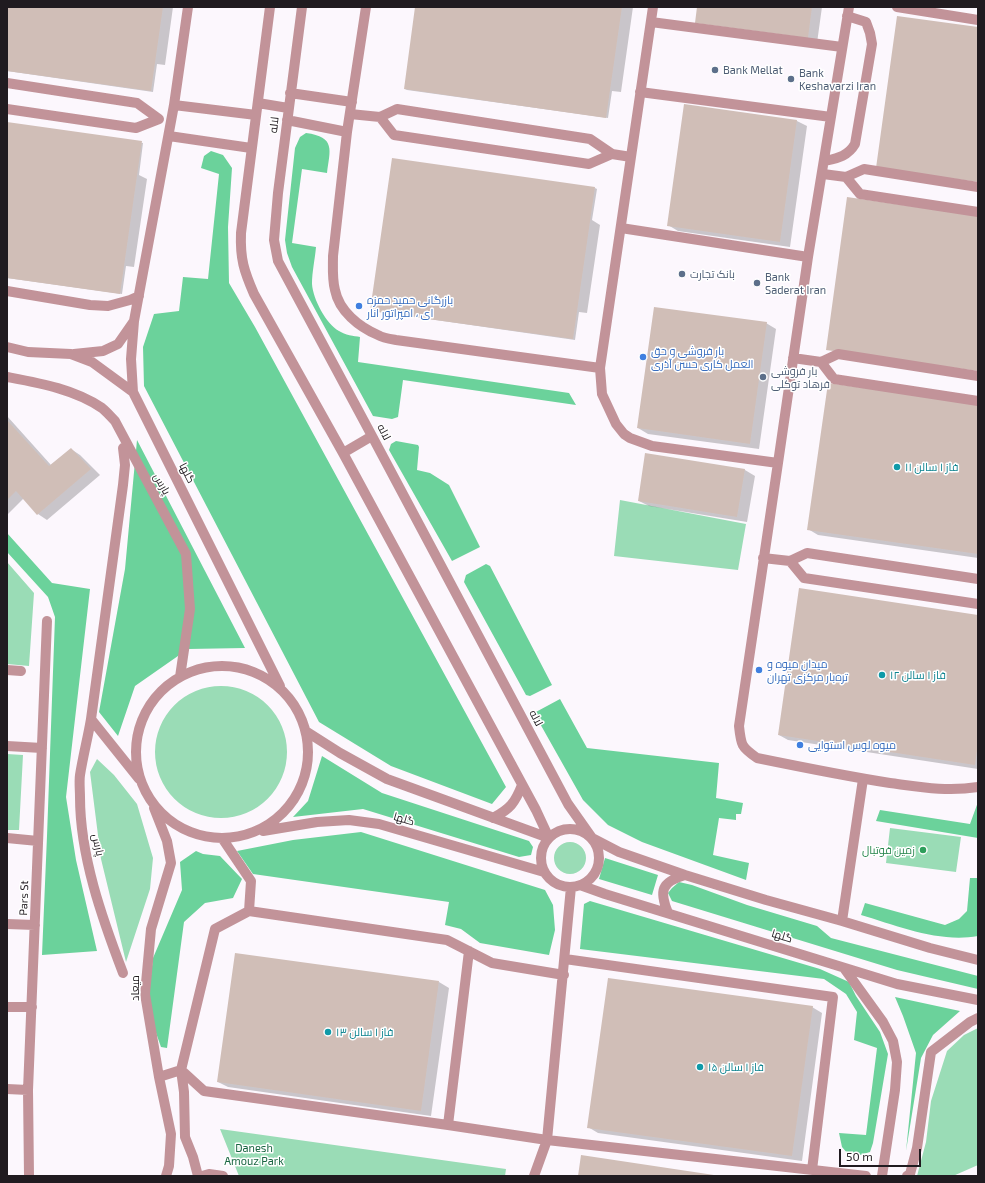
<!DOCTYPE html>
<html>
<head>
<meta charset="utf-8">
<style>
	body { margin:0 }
	#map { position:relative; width:985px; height:1183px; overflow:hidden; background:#fcf7fd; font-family:"Exo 2",sans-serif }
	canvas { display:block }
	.frame { position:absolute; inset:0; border:8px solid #201b20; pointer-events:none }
	.scale { position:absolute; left:839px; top:1149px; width:82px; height:18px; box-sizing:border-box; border:2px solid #201b20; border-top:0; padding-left:5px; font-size:12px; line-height:14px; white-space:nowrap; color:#201b20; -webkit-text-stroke:3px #fff; paint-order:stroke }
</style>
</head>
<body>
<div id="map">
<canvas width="985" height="1183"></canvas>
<div class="frame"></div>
<div class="scale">50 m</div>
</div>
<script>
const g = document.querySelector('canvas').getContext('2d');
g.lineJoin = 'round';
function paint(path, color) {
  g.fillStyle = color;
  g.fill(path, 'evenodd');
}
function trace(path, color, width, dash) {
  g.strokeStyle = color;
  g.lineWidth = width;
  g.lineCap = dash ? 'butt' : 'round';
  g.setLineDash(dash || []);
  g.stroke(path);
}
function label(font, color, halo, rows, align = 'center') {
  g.font = font + ' "Exo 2",Cairo,sans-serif';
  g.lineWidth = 3;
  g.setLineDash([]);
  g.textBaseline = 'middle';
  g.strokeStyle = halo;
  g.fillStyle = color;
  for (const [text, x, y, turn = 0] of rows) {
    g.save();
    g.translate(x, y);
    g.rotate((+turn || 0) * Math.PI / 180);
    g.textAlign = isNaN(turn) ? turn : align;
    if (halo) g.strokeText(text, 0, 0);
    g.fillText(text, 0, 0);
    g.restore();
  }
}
const green = new Path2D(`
	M620 500 746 524 738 570 614 556Z
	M7 562 34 593 29 666 7 664Z
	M155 752a66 66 0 1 1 132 0a66 66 0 1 1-132 0Z
	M7 754 23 755 19 830H7Z
	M97 759 114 775 137 804 153 858 150 889 126 962 101 859 90 772Z
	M890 828 961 837 956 872 886 863Z
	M554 858a16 16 0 1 1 32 0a16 16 0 1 1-32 0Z
	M978 1028V1165L953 1176H917L926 1142 931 1101 947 1051 964 1035Z
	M220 1129 506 1169 505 1176H239Z`);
const forest = new Path2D(`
	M306 133C336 137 330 150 327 173L302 169 292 243 316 247C315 259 312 272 312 284 313 299 326 324 339 331 345 335 354 336 360 337L358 362 569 393 576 405 403 380 398 417 392 419 373 416 292 267 287 253 285 240 295 148 300 137Z
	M211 151 223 155 232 168 228 227 229 283 255 327 506 787 492 804 391 766 319 722 144 386 143 347 154 314 179 311 183 277 208 279 219 174 201 168 204 156Z
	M137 440 245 648 188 649 135 686 118 736 99 712 125 569Z
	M396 441 418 445 419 447 417 470 430 473 449 485 480 547 452 561 389 450 391 444Z
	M7 533 52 583 90 589 66 797 76 860 97 951 42 955 47 836 55 617 48 597 7 552Z
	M486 564 490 566 552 685 530 696 526 695 464 582 466 575Z
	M560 699 587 748 719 763 716 798 743 803 741 814H736V820L719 818 713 855 749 863 746 880 642 842 608 825 583 800 534 713Z
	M322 756 382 793 529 841 533 847 531 855 519 857 363 809 293 817 308 801Z
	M978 802V838L876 821 880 810 970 824Z
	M361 832 545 890 553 905 555 930 549 955 480 943 461 929 445 925 449 902 253 874 237 851 293 840Z
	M196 851 203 854 220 856 242 879 233 898 205 903 184 922 167 1048 161 1047 150 1016V984L153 958 182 890 180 862Z
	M605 858 658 875 652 895 599 879Z
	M970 878H978V936C939 943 898 926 861 915L865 903 945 925 959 919 967 911Z
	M679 882 692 885 747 905 817 926 831 938 978 976V989L897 970 672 901 668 893 672 888Z
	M590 901 820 969 849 982 856 996 880 1032 888 1054 873 1143 870 1152 860 1155 848 1154 842 1147 839 1133 866 1135 877 1048 854 1040 857 1012 846 994 824 979 580 949 584 904Z
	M895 997 960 1011 933 1035 921 1058 906 1151 916 1053 903 1016Z`);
const shadow = new Path2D(`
	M7 7H173L165 65 157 64 153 92 7 71Z
	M416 7H633L621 92 612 91 608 118 407 90 405 89Z
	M698 7H822L817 43Z
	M685 105 797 121 807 126 790 247 678 231 668 225Z
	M7 123 143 143 139 175 147 179 134 267 126 266 122 294 7 278Z
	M595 188 597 189 592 220 600 225 587 313 579 312 575 340 373 311Z
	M766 323 776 329 759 449 648 434 638 428Z
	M978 405V558L818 535 808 529Z
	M7 416 51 465 71 449 80 455 100 475 47 520 38 514 24 498 8 514 7 513Z
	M646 454 745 470 755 476 747 522 649 506 639 501Z
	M978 616V769L788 740 779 735Z
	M439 982 449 988 431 1116 228 1087 218 1082Z
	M812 1007 822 1013 802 1161 598 1133 588 1127Z`);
const building = new Path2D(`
	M7 7H163L151 91 7 71Z
	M415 7H622L606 118 404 89Z
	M697 7H812L808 38 695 23Z
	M897 16 978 27V182L876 168Z
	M684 104 797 120 780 242 667 226Z
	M7 122 142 141 120 294 7 278Z
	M392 158 595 187 573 339 370 311Z
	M847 197 978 216V371L826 350Z
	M654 307 767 322 750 444 637 428Z
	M828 383 978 404V554L807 530Z
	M7 420 49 466 71 448 91 469 37 515 16 491 7 500Z
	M645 453 745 469 737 517 638 501Z
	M799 588 978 615V744L975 765 778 735Z
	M235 953 439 981 421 1111 217 1082Z
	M608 978 813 1006 792 1156 587 1128Z
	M581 1155 714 1175V1176H578Z`);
const minor = new Path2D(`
	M270 7 241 233C240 259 244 271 254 294L343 453 536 810 549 838
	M302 7 278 193 274 240 278 261 372 436 568 804 592 838 619 852 685 875 766 900 842 921 930 948 978 960
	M366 7 347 132 333 256C333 267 332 279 335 290 339 311 359 327 378 335 383 338 390 339 396 340L600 368
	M653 7 600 368 602 394 616 424 624 434 630 438 652 446 778 463 739 726C741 745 741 747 757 758 801 767 845 776 890 783 920 787 947 792 978 787
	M897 7 978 20
	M651 22 842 47
	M7 83 137 103 159 119 136 128 7 109
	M640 92 831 117
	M290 93 352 102
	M258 103 288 108
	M174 105 256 115
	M350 114 380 117 397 109 590 139 612 154 589 164 394 135 380 117
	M287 120 347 132
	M169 136 251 148
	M612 154 631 157
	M825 161C838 158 848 156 855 144L872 44 870 33 866 22 847 16
	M823 174 846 177 864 169 978 187
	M846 177 860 194 978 212
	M621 228 808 257
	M7 291 90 305 108 306 130 300 139 296
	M7 347 28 352 71 354 92 362 133 392 280 686
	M74 354 103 351 118 344 134 321
	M793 358 821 362 838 354 978 376
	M821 362 834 379 978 401
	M7 377C39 383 74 389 102 408 106 411 111 417 115 421L186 554 190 609 180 677
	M133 392 131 359 134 321 174 105 188 7
	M123 448 125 465 123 485 91 719 139 779
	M343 453 372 436
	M778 463 808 257 849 7
	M763 558 790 561 807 553 978 579
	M790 561 804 578 978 604
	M136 752a86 86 0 1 1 172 0a86 86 0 1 1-172 0Z
	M7 670 21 671
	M91 719C88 737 83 756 80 775 79 782 80 790 80 797 80 856 102 918 123 973
	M307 732 340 753 387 779 549 838
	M7 746 42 748
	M154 808 167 841 171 863 151 929 145 994 159 1077 171 1134 169 1166 166 1176
	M493 818C510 809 515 803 522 785
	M541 858a29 29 0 1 1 58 0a29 29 0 1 1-58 0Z
	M263 831 317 822 349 820 379 824 544 872
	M7 838 38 841
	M222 838 251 881 249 911
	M580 885 605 894 897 984 978 1000
	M668 913C659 891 661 882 685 875
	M842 921 863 779
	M7 924 35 925
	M565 959 833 997 812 1170
	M844 968 883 1022 893 1041 897 1062 895 1090 882 1176
	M7 1007H32
	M181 1070 204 1091 448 1125 547 1140 866 1176
	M159 1077 181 1070
	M7 1089 28 1090
	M448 1125 469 951
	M29 1176 28 1090 47 621
	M198 1176 193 1157 185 1137 184 1092 181 1070 215 929 249 911 447 940 492 963 564 975
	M202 1176 209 1174 223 1176
	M534 1176 547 1140 571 887
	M907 1176 910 1174 917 1148 931 1052 970 1022 978 1018`);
const markers = [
	[715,70,4,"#5c6f8a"],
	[791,79,4,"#5c6f8a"],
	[682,274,4,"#5c6f8a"],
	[757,283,4,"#5c6f8a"],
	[359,306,4,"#3f7fe0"],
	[643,357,4,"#3f7fe0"],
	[763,377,4,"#5c6f8a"],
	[897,467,4,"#0f9aa8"],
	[759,670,4,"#3f7fe0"],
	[882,675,4,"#0f9aa8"],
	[800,745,4,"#3f7fe0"],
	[923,850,4,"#2e9e5b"],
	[328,1032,4,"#0f9aa8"],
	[700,1067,4,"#0f9aa8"]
];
const serviceNames = [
	["Bank Mellat",723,70],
	["Bank",799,73],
	["Keshavarzi Iran",799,86],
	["بانک تجارت",690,274],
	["Bank",765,277],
	["Saderat Iran",765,290],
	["بار فروشی",771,371],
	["فرهاد توکلی",771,384]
];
const streetNames = [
	["لاله",274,125,-83],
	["لاله",384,432,62],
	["گلها",187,473,63],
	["پارس",162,484,61],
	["لاله",536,718,62],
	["گلها",404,819,16],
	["پارس",98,845,78],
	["Pars St",24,898,-88],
	["گلها",782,936,17],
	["میعاد",135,988,-90]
];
const shopNames = [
	["بازرگانی حمید حمزه",367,300],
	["ای ، امپراتور انار",367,313],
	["بار فروشی و حق",651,351],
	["العمل کاری حسن آذری",651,364],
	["میدان میوه و",767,664],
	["تره‌بار مرکزی تهران",767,677],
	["میوه لوس استوایی",808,745]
];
const cultureNames = [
	["فاز ۱ سالن ۱۱",905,467],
	["فاز ۱ سالن ۱۲",890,675],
	["فاز ۱ سالن ۱۳",336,1032],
	["فاز ۱ سالن ۱۵",708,1067]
];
const leisureNames = [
	["زمین فوتبال",915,850]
];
const parkNames = [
	["Danesh",254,1148],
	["Amouz Park",254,1161]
];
paint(green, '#9adcb6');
paint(forest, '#6bd29b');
paint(shadow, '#0003');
paint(building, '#d0beb7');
trace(minor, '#c29399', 10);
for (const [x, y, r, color] of markers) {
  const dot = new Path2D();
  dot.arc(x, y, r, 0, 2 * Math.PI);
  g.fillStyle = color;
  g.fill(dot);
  trace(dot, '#fff', 1.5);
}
label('11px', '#4e5e75', '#fff', serviceNames, 'left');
label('11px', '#201b20', '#fff', streetNames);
label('11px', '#366cbe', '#fff', shopNames, 'left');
label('11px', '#0d838f', '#fff', cultureNames, 'left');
label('11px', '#27864d', '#fff', leisureNames, 'right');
label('11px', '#196541', '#fff', parkNames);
</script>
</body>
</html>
